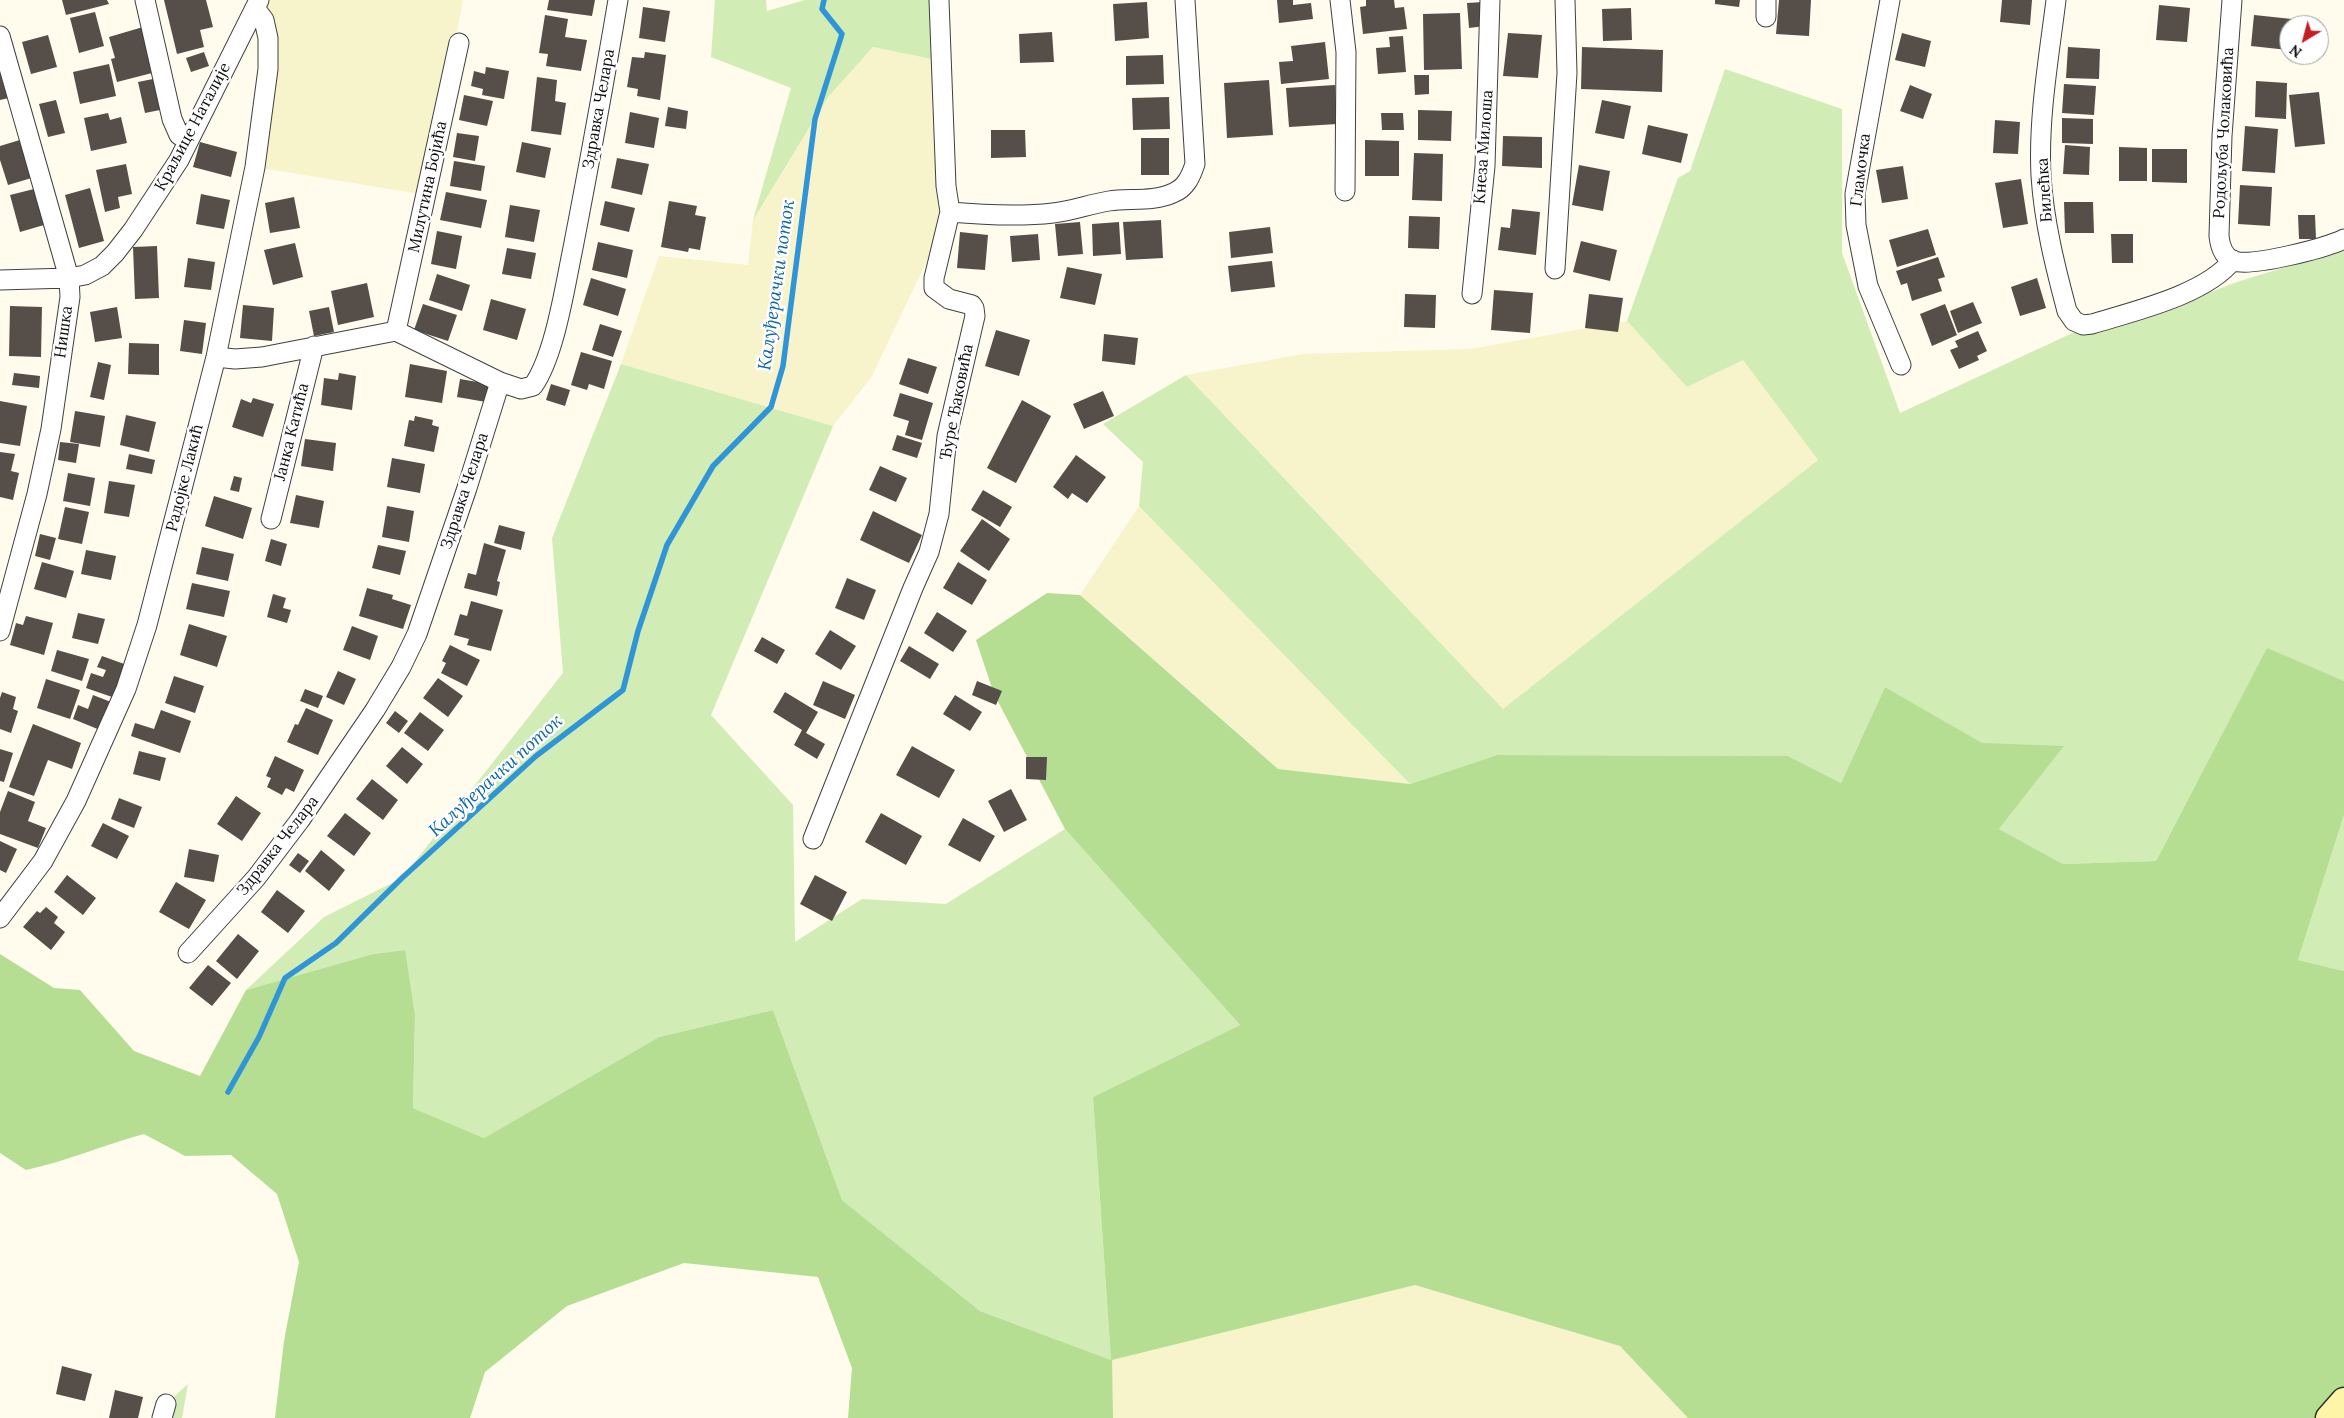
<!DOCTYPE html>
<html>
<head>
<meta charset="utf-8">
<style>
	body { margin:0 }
	#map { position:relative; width:2344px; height:1418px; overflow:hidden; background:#fffbed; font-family:Lora,serif }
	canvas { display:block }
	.north { position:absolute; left:2279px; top:15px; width:50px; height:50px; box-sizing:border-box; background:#fff; border:1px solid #9e9e9e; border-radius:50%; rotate:217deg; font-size:14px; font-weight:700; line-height:20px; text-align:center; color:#0d0d0d }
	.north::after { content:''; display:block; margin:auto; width:18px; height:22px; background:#c61c25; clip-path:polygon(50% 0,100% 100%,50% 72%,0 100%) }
</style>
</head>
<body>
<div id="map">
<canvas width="2344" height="1418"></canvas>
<div class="north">N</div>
</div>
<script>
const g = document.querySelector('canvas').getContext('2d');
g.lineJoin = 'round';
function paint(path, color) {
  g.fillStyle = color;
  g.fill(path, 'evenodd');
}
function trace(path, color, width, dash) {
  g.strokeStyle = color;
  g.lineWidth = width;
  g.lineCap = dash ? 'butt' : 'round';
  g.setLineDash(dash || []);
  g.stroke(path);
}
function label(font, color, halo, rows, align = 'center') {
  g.font = font + ' Lora,serif';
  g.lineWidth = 5;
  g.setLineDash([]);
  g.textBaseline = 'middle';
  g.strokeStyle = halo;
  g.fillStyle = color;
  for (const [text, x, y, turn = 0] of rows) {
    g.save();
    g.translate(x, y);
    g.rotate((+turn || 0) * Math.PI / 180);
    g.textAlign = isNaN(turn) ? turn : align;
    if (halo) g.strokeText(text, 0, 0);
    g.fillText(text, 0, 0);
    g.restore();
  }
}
const farmland = new Path2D(`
	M259 0H463L426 195 255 167 268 69Z
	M873 47 941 61 950 212 872 376 833 426 621 364 659 256 748 265 753 220 828 97Z
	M1627 321 1687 387 1743 360 1818 460 1503 709 1186 375 1303 354 1470 349Z
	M1139 506 1410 784 1278 769 1080 595Z
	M1415 1285 1620 1346 1688 1418H1113L1111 1360Z`);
const green = new Path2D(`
	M715 0H766L767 11 805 0H939L941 61 873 47 828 97 753 220 791 88 711 57Z
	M1725 69 1842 109V253L1900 413 2092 324 2166 309 2237 282 2344 249V681L2267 649 2156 861 2063 864 1999 829 2063 747 1983 744 1885 687 1841 783 1788 756 1497 755 1410 784 1139 506 1143 462 1103 424 1186 375 1503 709 1818 460 1743 360 1687 387 1627 321 1678 178 1690 171Z
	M621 364 833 426 711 715 793 805 795 942 862 899 946 904 1065 829 1240 1025 1093 1097 1111 1360 980 1311 842 1200 773 1010 659 1037 484 1138 413 1108 415 1015 404 950 373 954 246 990 324 917 402 878 563 673 552 538Z
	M2344 815V971L2298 960Z
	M188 1384 182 1418H162L166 1404Z`);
const forest = new Path2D(`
	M1047 593 1080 595 1278 769 1410 784 1497 755 1788 756 1841 783 1885 687 1982 743 2064 746 1999 829 2063 864 2156 861 2267 648 2344 681V815L2298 960 2344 971V1418H1688L1620 1346 1415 1285 1112 1360 1113 1418H848L852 1368 818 1277 684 1263 567 1306 485 1372 470 1418H275L284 1341 299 1262 277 1194 231 1155 185 1156 144 1134C104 1145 67 1161 26 1170L0 1153V954L54 988 80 990 134 1051 200 1076 246 990 373 954 405 950 415 1015 413 1108 484 1138 659 1037 773 1010 842 1200 980 1311 1111 1360 1093 1097 1240 1025 1065 829 994 694 976 640Z`);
const stream = new Path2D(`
	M228 1092 259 1037 285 978 336 943 402 878 536 756 623 690 638 631 667 545 713 466 771 407 783 366 815 119 842 34 822 9 824 0`);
const building = new Path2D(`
	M62 0H107L109 4 66 15Z
	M164 0H206L213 27 200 30 204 47 177 54Z
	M549 0H595L592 16 547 10Z
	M1277 0H1293V5L1311 3 1313 19 1279 23Z
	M1366 0H1394L1395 8 1404 7 1407 29 1363 34 1360 7 1366 6Z
	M1715 0H1740L1739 7 1715 4Z
	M1779 0H1811L1809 36 1776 34Z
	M2002 0H2032L2030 25 2000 22Z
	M1147 2 1149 38 1115 41 1113 4Z
	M1483 2 1485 26 1469 28 1467 3Z
	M2159 5 2190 8 2187 42 2156 40Z
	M643 7 670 11 665 42 639 38Z
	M1631 8 1632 40 1603 41 1602 9Z
	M95 12 104 46 79 53 70 18Z
	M1460 13 1462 69 1424 70 1423 14Z
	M545 15 568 19 565 37 587 40 581 71 546 66 548 54 539 53Z
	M2254 15 2292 19 2291 25H2289L2288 50 2251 46Z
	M143 27 156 72 117 82 111 59 115 58 109 37Z
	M1052 32 1054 62 1020 63 1019 34Z
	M1508 33 1542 35 1538 78 1503 76Z
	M1902 33 1931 41 1925 67 1895 60Z
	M48 35 57 67 31 74 22 42Z
	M1403 36 1406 72 1378 74 1376 48 1390 47 1389 37Z
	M1325 42 1329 79 1281 84 1279 62 1293 61 1291 46Z
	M1582 47 1663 50 1662 92 1581 89Z
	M2068 47 2100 49 2099 79 2066 78Z
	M204 52 209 66 191 72 186 58Z
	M645 52 666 55 660 100 637 96 638 89 627 87 632 57 644 58Z
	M1163 55 1164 84 1126 85V56Z
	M109 64 116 96 80 104 73 72Z
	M486 67 509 71 504 99 482 95 483 89 471 86 474 71 485 74Z
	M0 71 9 98 0 100Z
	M1414 75H1429V94L1415 95Z
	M537 77 557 80 555 101 566 103 561 135 531 131Z
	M153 79 160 110 145 113 138 82Z
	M1269 80 1273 135 1227 138 1224 83Z
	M2256 81 2287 83 2286 119 2255 117Z
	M2064 84 2096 86 2094 115 2062 113Z
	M1335 85 1337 124 1289 127 1286 88Z
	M1910 85 1932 94 1923 119 1900 111Z
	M2319 92 2325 144 2295 147 2289 95Z
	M464 95 493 101 487 126 459 120Z
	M1169 97 1170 129 1133 130 1132 98Z
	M56 100 65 133 48 137 39 104Z
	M1602 100 1631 106 1624 139 1595 133Z
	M668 107 688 111 686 129 665 126Z
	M1418 110 1452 111 1451 141 1418 140Z
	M630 112 659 118 654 148 625 143Z
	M108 113 110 120 121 117 127 143 91 151 84 118Z
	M1381 113H1403L1404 130H1382Z
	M2062 118 2093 119V144L2062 143Z
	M1995 120 2020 122 2018 154 1993 153Z
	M1648 125 1688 134 1681 163 1642 154Z
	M2245 126 2278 129 2275 173 2242 171Z
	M991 130H1025L1026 157 991 158Z
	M457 133 479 136 475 161 453 157Z
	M1503 136 1542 137V168L1502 166Z
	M1141 138H1169V175H1141Z
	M23 139 35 177 8 185 0 160V146Z
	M1365 140 1399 141V176H1365Z
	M200 142 237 152 231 177 193 167Z
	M522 142 551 148 545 178 516 172Z
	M2065 145 2090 147 2089 175 2063 174Z
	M2119 147 2147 148V181H2119Z
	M2152 149H2187V183L2152 182Z
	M1414 153 1443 154 1442 201 1412 200Z
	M617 158 649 164 642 195 611 188Z
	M454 161 485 166 481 191 450 186Z
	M126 164 132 194 118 197 120 208 105 212 96 170Z
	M1579 165 1610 171 1603 211 1572 205Z
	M1903 166 1908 199 1882 203 1876 170Z
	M2021 179 2028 224 2003 228 1995 183Z
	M2240 185 2272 187 2270 226 2238 224Z
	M90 188 104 241 79 248 65 195Z
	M34 189 44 225 20 232 10 195Z
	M446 192 487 200 481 228 440 220Z
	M201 194 230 200 224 229 196 224Z
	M294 197 300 228 270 233 265 203Z
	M605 201 635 208 629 232 600 225Z
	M669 201 697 206 695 215 706 217 700 250 689 248 688 252 661 247Z
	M2064 202H2093L2094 233H2065Z
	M510 205 540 210 534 242 505 237Z
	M1512 209 1540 212 1536 255 1498 250 1501 227 1510 228Z
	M2298 215H2315L2316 239H2299Z
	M1409 216 1440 217 1439 249 1408 248Z
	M1161 220 1163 258 1126 260 1123 222Z
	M1080 222 1083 254 1058 256 1055 224Z
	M1119 222 1121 254 1093 256 1092 224Z
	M1270 227 1273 253 1231 258 1229 232Z
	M1928 229 1936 255 1897 267 1889 240Z
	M437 231 462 236 456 269 431 264Z
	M960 232 988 235 985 270 957 268Z
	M1038 234 1040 260 1012 262 1010 236Z
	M2111 234H2133V263H2112Z
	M1581 241 1617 250 1610 281 1573 272Z
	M598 242 633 250 627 278 592 270Z
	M295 243 303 277 273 285 264 250Z
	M157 246 159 298 135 299 133 247Z
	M507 248 536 253 531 279 502 274Z
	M1938 257 1945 277 1938 279 1942 291 1912 301 1907 283 1901 285 1896 271Z
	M188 258 215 262 211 290 184 287Z
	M1272 261 1275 287 1231 292 1228 266Z
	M1067 267 1102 274 1095 305 1060 298Z
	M437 274 470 285 462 311 429 300Z
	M591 278 626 289 618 316 583 305Z
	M2037 278 2046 308 2020 316 2011 287Z
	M367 283 374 317 338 325 331 291Z
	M1494 290 1533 293 1530 333 1491 330Z
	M1405 294 1436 295 1435 328 1404 327Z
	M1589 294 1623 298 1618 332 1585 328Z
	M491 299 526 309 517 340 483 330Z
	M1973 302 1982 323 1958 333 1950 311Z
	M423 304 457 315 448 341 414 330Z
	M1945 304 1957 335 1932 346 1920 314Z
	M243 305 274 308 272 341 240 338Z
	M10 306 42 307 41 357 9 356Z
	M117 307 122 338 95 342 90 312Z
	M329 307 334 332 314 336 309 311Z
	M184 320 206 323 202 354 180 351Z
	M600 324 622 331 613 357 592 350Z
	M996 330 1030 340 1019 376 985 366Z
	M1978 331 1987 351 1977 356 1979 360 1959 369 1950 350 1958 347 1955 341Z
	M1104 334 1138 338 1135 365 1102 361Z
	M129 343 159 344V375L128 374Z
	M581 352 612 361 604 389 589 384 587 390 571 385Z
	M908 358 937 367 928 394 899 384Z
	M98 362 111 365 104 400 90 397Z
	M410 364 447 371 442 403 405 397Z
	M14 373 40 376 39 388 12 385Z
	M339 373 356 376 352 410 321 405 324 378 338 380Z
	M460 379 489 384 486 402 457 397Z
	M551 384 570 390 565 406 546 400Z
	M1103 391 1114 416 1084 429 1073 404Z
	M900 393 933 403 922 440 905 435 909 421 893 416Z
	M253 398 274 404 263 437 232 427 241 399 251 403Z
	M1022 400 1051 416 1016 483 987 468Z
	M0 401 27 406 20 446 0 443Z
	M75 411 105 416 100 447 70 442Z
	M126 415 156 422 149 452 120 445Z
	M415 416 433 420 432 425 439 427 434 452 404 446 409 420 414 421Z
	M897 435 922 443 917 458 892 450Z
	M305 439 336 443 333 471 301 466Z
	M60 442 79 444 76 463 58 460Z
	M0 452 15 454 11 471 19 473 13 500 0 497Z
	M129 454 155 460 152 474 126 469Z
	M1076 455 1106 477 1087 503 1072 493 1068 499 1053 487Z
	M392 458 425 464 420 493 387 487Z
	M880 466 907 478 896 502 869 490Z
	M68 473 95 478 90 506 63 501Z
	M234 476 242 478 239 492 230 490Z
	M109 481 135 485 129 517 104 513Z
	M983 490 1012 507 1000 527 971 510Z
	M296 495 324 501 319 528 290 523Z
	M214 496 252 508 243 539 205 526Z
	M387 506 414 511 409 542 382 537Z
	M65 507 89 512 82 544 58 539Z
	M873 511 922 535 909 563 860 540Z
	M982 519 1010 539 989 571 960 551Z
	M499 525 525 532 521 550 494 543Z
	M40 534 56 538 50 560 35 556Z
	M271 539 287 544 281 566 265 561Z
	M484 543 506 550 497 581 500 582 497 596 464 588 468 573 476 575Z
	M378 545 406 551 400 575 372 568Z
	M202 547 234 554 228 581 196 574Z
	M86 550 116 556 111 580 81 574Z
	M42 562 74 571 66 598 34 589Z
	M958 562 987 580 972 605 943 588Z
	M847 578 876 590 864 620 835 608Z
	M192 583 230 591 224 617 186 609Z
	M367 588 393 595 392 599 411 605 403 629 359 616Z
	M273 594 286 598 283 608 291 610 287 623 267 617Z
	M471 601 503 610 491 651 467 645 469 639 454 635 460 614 467 616Z
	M937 612 967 631 953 652 924 633Z
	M78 613 105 619 98 644 72 638Z
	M26 616 53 623 44 655 10 645 16 623 23 625Z
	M189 624 227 636 217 667 180 655Z
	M352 626 378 636 370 660 343 650Z
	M830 630 856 646 841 670 815 654Z
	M762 637 785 650 777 664 754 651Z
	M450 645 480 660 467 686 441 673 446 663 442 661Z
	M909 646 939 664 930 679 900 661Z
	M57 650 89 659 82 681 51 671Z
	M102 656 127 665 115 698 86 688 91 673 103 677 106 670 97 667Z
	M338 671 356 679 344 705 326 697Z
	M174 676 204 686 195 713 165 703Z
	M438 678 463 696 448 717 423 698Z
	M46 679 80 690 70 719 37 708Z
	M823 681 855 695 845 719 813 705Z
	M977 681 1002 691 996 705 972 695Z
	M305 689 323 696 318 708 300 701Z
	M2 692 16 697 13 709 18 711 11 733 0 729V698Z
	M785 692 818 712 806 733 825 744 817 759 794 745 802 730 773 712Z
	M93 695 111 702 100 730 73 719 78 705 88 709Z
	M955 695 982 712 970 731 943 714Z
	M306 708 333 720 318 755 287 742 295 724 298 725Z
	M161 710 191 721 180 753 131 736 135 723 154 729Z
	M395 711 408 721 399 733 386 723Z
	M420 712 444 730 428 751 404 733Z
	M33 724 81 743 72 769 48 760 34 796 9 787Z
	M912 746 955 770 939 798 896 775Z
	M402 747 423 764 407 784 386 766Z
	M0 749 13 753 4 782 0 781Z
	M139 751 166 758 160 781 133 774Z
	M275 756 304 770 294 792 286 788 282 795 267 787 271 778 266 776Z
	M1026 757H1047L1046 780 1026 779Z
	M372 779 398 800 383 820 356 799Z
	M1011 789 1027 820 1004 832 988 801Z
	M8 791 35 802 28 821 46 828 38 848 0 834V812Z
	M236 796 261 813 242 841 217 824Z
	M119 798 142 807 134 828 111 819Z
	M345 813 371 833 354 856 327 836Z
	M881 813 922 836 906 865 865 842Z
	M963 818 995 836 980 862 948 845Z
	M103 823 129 836 117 859 91 846Z
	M0 841 17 849 6 873 0 870Z
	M189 849 219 855 214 882 184 877Z
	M321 850 345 870 329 891 305 871Z
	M298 853 309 861 300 873 289 865Z
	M67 875 96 898 83 915 54 892Z
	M815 875 847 892 832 921 800 904Z
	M176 882 206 900 189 929 159 912Z
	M277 890 305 911 288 933 261 912Z
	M46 907 58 917 54 923 65 932 51 950 23 927 37 911 40 913Z
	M238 934 259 951 237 979 216 961Z
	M208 965 231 983 212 1006 189 988Z
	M62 1366 92 1374 85 1401 56 1394Z
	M115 1390 143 1397 138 1418H109Z`);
const street = new Path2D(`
	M145 0 172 119 179 135 188 140
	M1340 0 1346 52 1345 191
	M1766 0V17
	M1890 0 1855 194 1856 225 1868 286 1901 365
	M2056 0C2049 57 2038 118 2041 176 2044 222 2055 266 2067 311L2074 321 2083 325 2092 324C2134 311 2205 295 2233 260
	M2232 0 2222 136 2219 236C2220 246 2223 257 2234 261 2253 267 2325 248 2344 239
	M0 36 69 278 70 297 51 429 37 494 0 631
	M950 212C984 215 1019 217 1053 213 1072 211 1090 204 1109 201 1129 198 1154 202 1173 193 1186 188 1191 176 1195 164L1185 0
	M1555 269 1567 73 1565 0
	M0 280 69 278 85 275 102 266 115 253 133 230 179 160 259 0
	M1472 294 1485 166 1490 0
	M396 331 459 43
	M216 357 235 359 262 357 396 331 500 382 521 389 533 386C555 355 565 286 573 248 589 165 604 83 618 0
	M271 519 314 346
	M813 839 913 588 929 552 939 514 947 436 975 316 974 308 972 305 949 299 934 288V278L950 212 946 186 939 0
	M0 918 43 861 76 801 126 689 147 625 216 357 255 167 268 69V38L264 20 255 8
	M188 953 256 878 300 820 375 710 401 667 417 634 467 488 500 382
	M162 1418 166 1404`);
const secondary = new Path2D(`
	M2329 1418 2344 1401`);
const streetNames = [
	["Здравка Челара",599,109,-80],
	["Краљице Наталије",193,127,-62],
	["Родољуба Чолаковића",2224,133,-87],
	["Кнеза Милоша",1484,147,-86],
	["Гламочка",1861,170,-83],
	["Милутина Бојића",428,187,-78],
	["Билећка",2045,190,-94],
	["Нишка",64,332,-82],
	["Ђуре Ђаковића",957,402,-79],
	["Јанка Катића",292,432,-76],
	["Радојке Лакић",185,478,-76],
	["Здравка Челара",465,491,-72],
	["Здравка Челара",278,846,-52]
];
const waterNames = [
	["Калуђерачки поток",777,285,-82],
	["Калуђерачки поток",496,776,-42]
];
paint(farmland, '#f7f3cb');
paint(green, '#d1ecb4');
paint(forest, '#b5de92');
trace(stream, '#3095d6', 5.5);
paint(building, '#564e49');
trace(street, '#404040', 21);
trace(secondary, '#2f2f2f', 29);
trace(street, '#fff', 19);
trace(secondary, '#fff5a8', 26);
label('16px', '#0d0d0d', '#fff', streetNames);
label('italic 18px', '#0e65a7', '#fff', waterNames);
</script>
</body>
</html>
